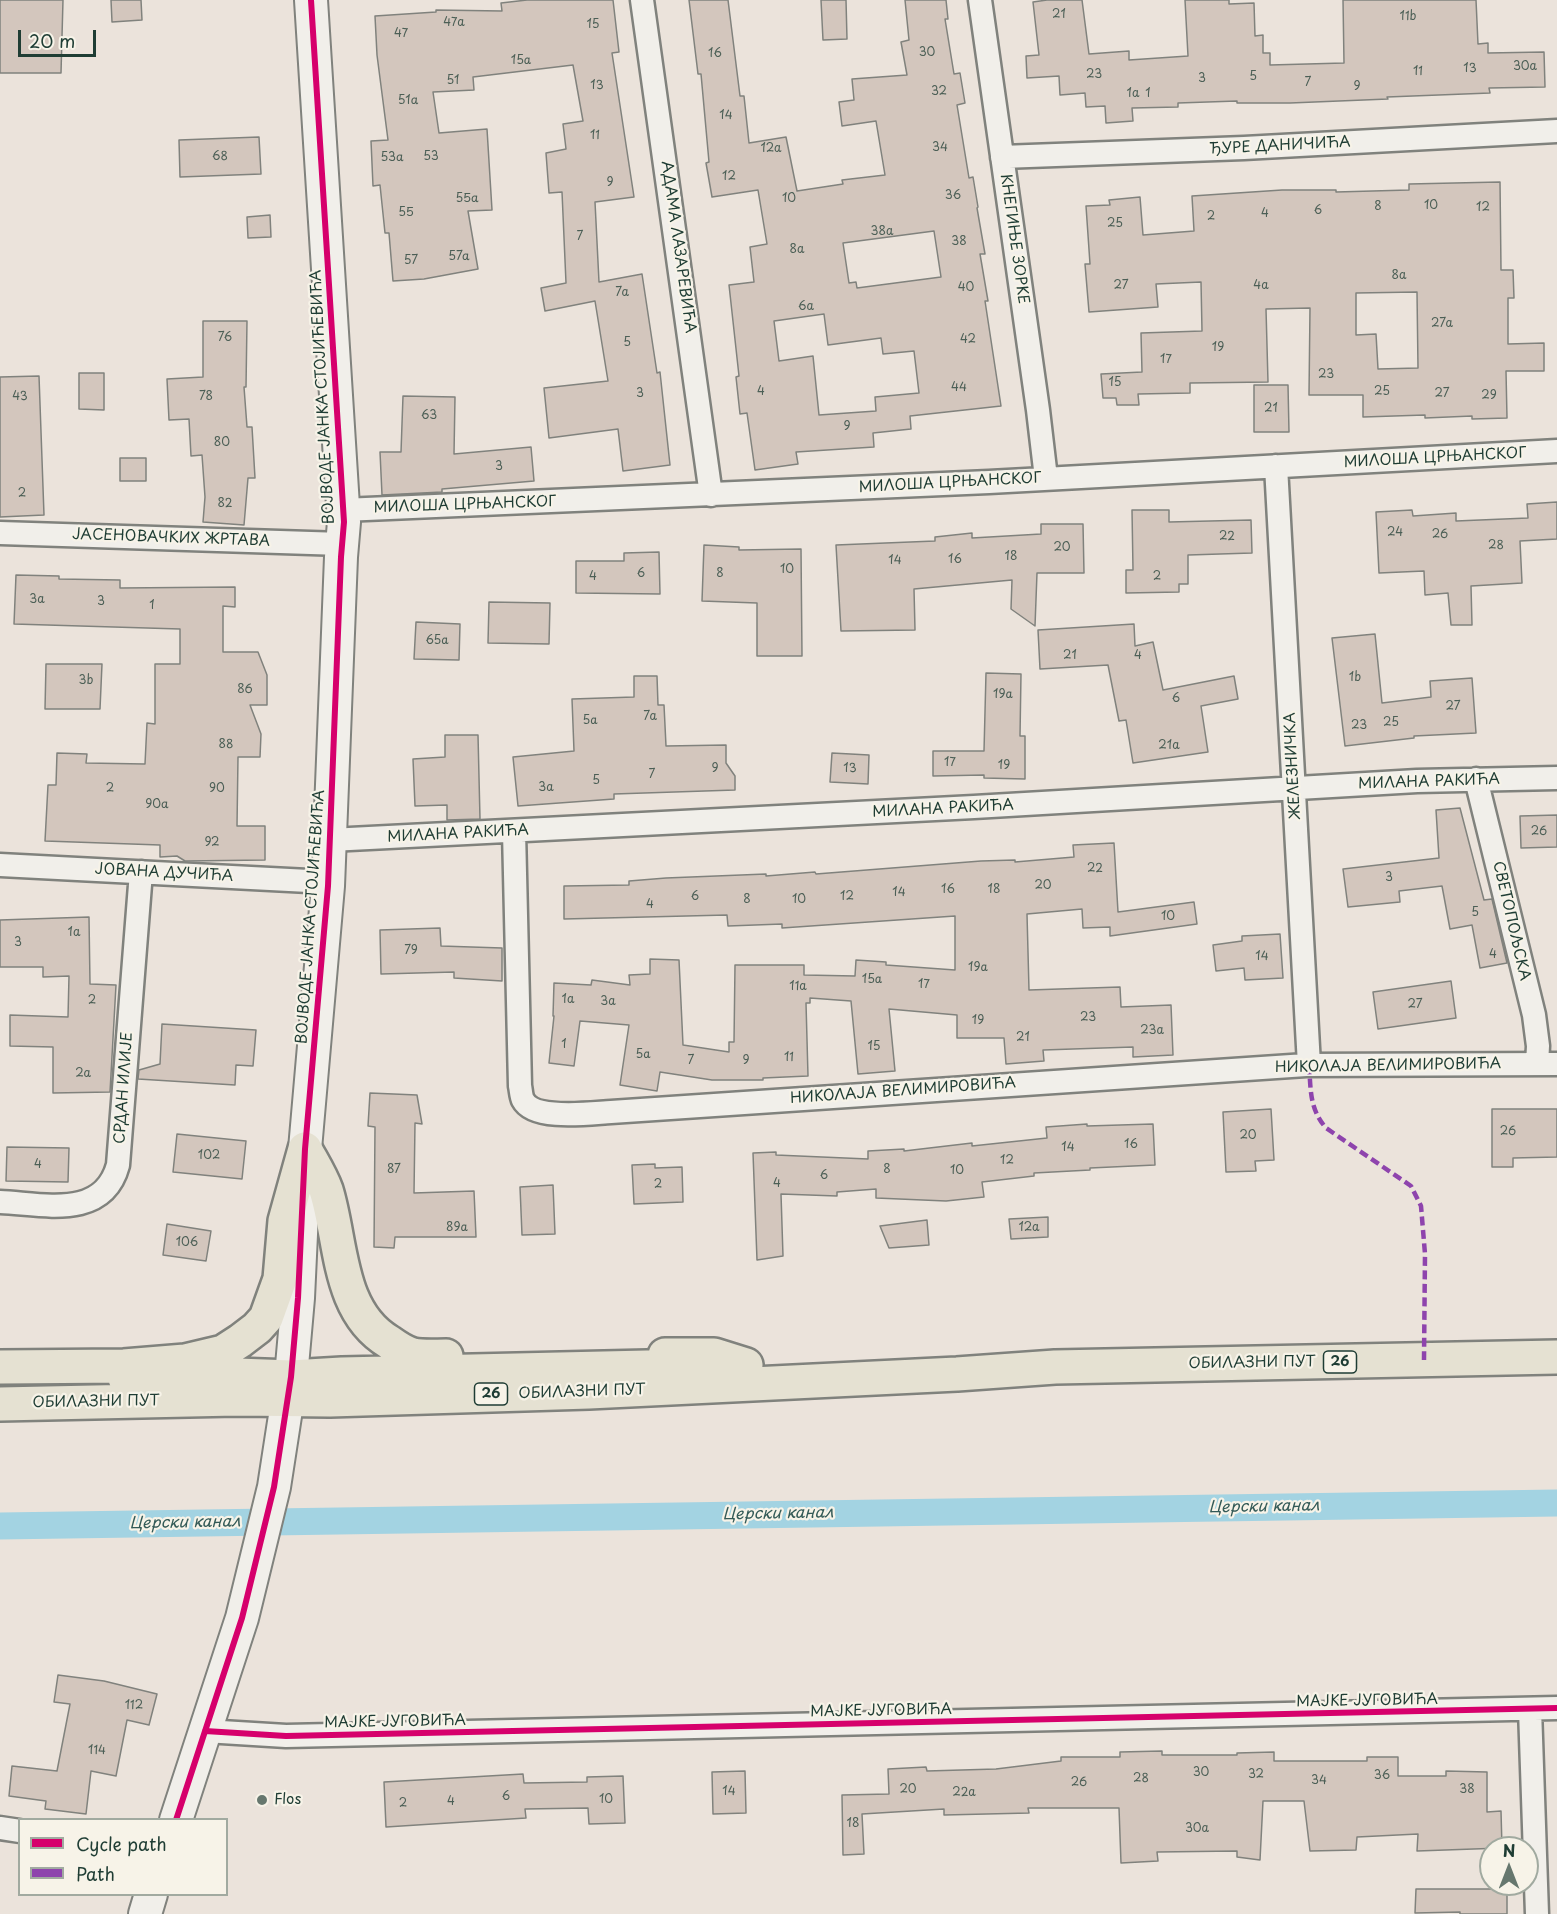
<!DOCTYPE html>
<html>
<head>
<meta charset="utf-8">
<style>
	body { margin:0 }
	#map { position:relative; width:1557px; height:1914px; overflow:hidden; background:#ebe3db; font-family:"Playpen Sans",sans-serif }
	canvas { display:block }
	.legend { position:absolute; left:18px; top:1818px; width:210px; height:78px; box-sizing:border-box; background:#f7f3e8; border:2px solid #a1aaa0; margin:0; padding:8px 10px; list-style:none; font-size:18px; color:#1f3d34 }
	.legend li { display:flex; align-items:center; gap:12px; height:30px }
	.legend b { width:30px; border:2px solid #a1aaa0 }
	.north { position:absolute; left:1479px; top:1836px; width:60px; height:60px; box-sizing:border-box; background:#f7f3e8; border:2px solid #a1aaa0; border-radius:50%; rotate:0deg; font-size:16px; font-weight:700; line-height:24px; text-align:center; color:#1f3d34 }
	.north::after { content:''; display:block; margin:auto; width:21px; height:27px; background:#66776e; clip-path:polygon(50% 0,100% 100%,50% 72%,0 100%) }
	.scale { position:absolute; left:18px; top:30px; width:78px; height:27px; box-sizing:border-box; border:3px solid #1f3d34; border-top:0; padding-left:8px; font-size:18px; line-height:21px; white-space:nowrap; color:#1f3d34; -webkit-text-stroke:4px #f7f3e8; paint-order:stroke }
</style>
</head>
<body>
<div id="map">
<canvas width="1557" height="1914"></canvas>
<ul class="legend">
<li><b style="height:8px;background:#d6006c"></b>Cycle path</li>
<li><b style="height:8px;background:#8e44ad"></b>Path</li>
</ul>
<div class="north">N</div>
<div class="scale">20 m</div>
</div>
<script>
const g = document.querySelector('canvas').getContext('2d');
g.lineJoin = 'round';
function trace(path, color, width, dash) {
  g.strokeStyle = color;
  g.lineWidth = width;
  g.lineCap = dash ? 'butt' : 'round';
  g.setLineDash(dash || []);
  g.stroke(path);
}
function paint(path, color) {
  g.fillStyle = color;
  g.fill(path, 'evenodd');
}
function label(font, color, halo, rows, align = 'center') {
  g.font = font + ' "Playpen Sans",sans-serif';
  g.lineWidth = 4.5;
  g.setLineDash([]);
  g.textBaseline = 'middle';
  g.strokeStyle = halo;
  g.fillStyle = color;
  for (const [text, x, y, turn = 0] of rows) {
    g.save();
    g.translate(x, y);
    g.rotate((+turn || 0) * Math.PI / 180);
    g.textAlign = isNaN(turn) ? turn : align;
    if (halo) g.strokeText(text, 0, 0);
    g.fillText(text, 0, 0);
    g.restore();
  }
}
const canal = new Path2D(`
	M0 1526 1557 1503`);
const building = new Path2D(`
	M0 0H63L61 73H0Z
	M111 0H141L142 20 112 22Z
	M527 0H613L619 52 612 53 634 197 595 202 599 282 642 274 657 373 660 372 670 465 623 471 618 429 549 438 544 388 608 381 595 301 545 311 541 288 566 283 562 192 549 193 546 153 566 149 563 124 583 121 573 65 473 77 474 90 433 92 439 133 487 129 492 210 468 211 478 269 424 279 393 281 389 233H385L380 185 373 186 371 141 388 140 377 55 375 16 436 12V10L502 11 501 3Z
	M689 0H728L740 96H744L749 143 786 137 797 191 843 184 842 180 885 175 876 121 842 126 839 102 854 100 852 79 907 75 901 42 909 40 905 0H946L948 19H945L954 74 960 73 965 103 957 105 969 178 973 177 978 207 977 208 985 254H980L988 301H985L1001 406 910 416 911 429 873 433 874 447 796 452 798 464 755 470 747 413 740 414 736 377 739 376 729 285 754 282 750 247 767 244 758 190 712 197 706 163 709 162 701 74H698ZM934 231 941 277 857 288 856 282 849 283 843 243ZM824 314 828 345 881 338 883 354 914 351 919 393 875 397 876 411 819 415 813 356 779 361 774 321Z
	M821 0H846L847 39 823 40Z
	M1047 0H1082L1089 54 1129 51V60L1188 56 1185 0H1229V4L1254 3 1255 36 1263 35V53H1270V65L1344 63 1343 0H1476L1478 44 1488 43V53L1544 52 1545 87 1489 88 1490 93 1387 97 1388 99 1290 103H1237V101L1178 103V107L1132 108 1133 121 1106 123 1105 106 1086 107 1085 93 1060 95 1059 76 1027 78 1026 56 1039 55 1033 2Z
	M259 137 261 174 180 177 179 140Z
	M1500 182 1501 270H1513L1514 298H1508V344L1544 343V371H1506L1507 418 1472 419V416L1425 418V415L1363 417V395H1309L1310 308 1266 309 1268 382 1190 383V393L1138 394 1139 405H1117L1116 398H1103L1101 374 1142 372 1141 333 1202 331 1201 282 1156 284 1158 307 1089 312 1085 264H1090L1086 206 1110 205 1109 200 1140 197 1143 235 1194 231 1192 196 1282 190H1336V192L1409 190V184ZM1417 292 1418 368 1378 369 1376 334 1356 335V293Z
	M270 215 271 237 248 238 247 217Z
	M203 321H247L246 387H244L247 427H252L255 478H248L244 525 203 522 205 497 202 455 191 456 189 419 169 420 167 379 203 377Z
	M79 373H104V410L79 409Z
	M39 376 44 515 0 517V377Z
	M1254 385H1288L1289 432H1254Z
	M403 396 455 397 454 454 531 447 534 481 442 489V492L382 495 380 452H401Z
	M120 458H146V481H120Z
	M1557 502V539L1520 541 1522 583 1471 586 1472 625H1451L1448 593 1425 595 1424 571 1379 573 1376 512 1412 510 1413 516 1456 513V521L1528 518 1527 504Z
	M1132 510H1169V522L1251 520 1252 553 1188 555V584H1179V592L1126 593V570H1133Z
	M1041 524H1083L1084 573H1037L1035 626 1011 609 1012 580 914 589 915 630 841 631 836 545 935 541V537L972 533V538L1041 534Z
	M704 545 739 547V550L801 549 802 656H757V603L702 601Z
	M659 552 660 594 576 593V561H624V553Z
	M16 575 59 576V579L120 580V588L235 587V607L223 606V652H258L267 675V705H250L261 734 260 757H238L237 826H265V860L185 861 177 856 160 857V845L45 841 48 785H56L57 753 87 754 86 763 145 764 147 723 155 724V664H180V629L14 624Z
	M489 602 550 603 549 644 488 643Z
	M416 622 460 624 459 660 414 659Z
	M1134 624 1135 646 1153 642 1163 690 1234 676 1238 699 1201 706 1208 752 1133 763 1126 720 1119 721 1108 665 1040 669 1038 630Z
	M1375 634 1382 703 1431 697 1430 681 1472 678 1476 733 1414 736V738L1345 746 1332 638Z
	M46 664H102L100 709H45Z
	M986 673 1021 674 1020 736H1025V779L984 778V775L933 776V751H984Z
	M634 676H657L658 705H664L666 746 726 745V763L735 776V790L614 794V799L518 806 513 757 574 751 572 699 634 697Z
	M445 735H478L480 819 447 820V805L415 806 413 759 445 757Z
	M832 753 869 755 868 784 830 782Z
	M1460 808 1484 900 1492 899 1507 963 1480 968 1472 925 1450 929 1442 886 1399 891 1400 902 1348 907 1343 869 1439 858 1436 810Z
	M1557 815V847L1521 848 1520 816Z
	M1114 843 1118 912 1194 902 1197 924 1110 936V927L1083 928 1082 909 1027 914 1029 990 1120 987 1121 1007 1171 1005 1173 1055 1133 1057V1047L1043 1050 1044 1061 1006 1064 1004 1038H957V1015L889 1009 895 1071 858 1074 851 1001 810 998V1003H806L808 1076 763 1078V1080H712L660 1072 657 1091 620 1085 629 1025 580 1021 574 1066 549 1063 554 1016H553L554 983 591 985 592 980 630 985 629 975 650 974V959L679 960 683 1045 729 1052V1042H734L735 965H804V975L855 976 856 960 886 962V965L955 970V916L782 928V924L728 926 727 915 564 919V886L629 885V881L666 878 766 874V876L815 872 816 874 981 861 1015 860V862L1074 857 1073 845Z
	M89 917 90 984 116 985 110 1092 53 1093V1047L10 1046V1015L68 1017 69 976 43 977V967H0V920Z
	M440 928 441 946 502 948V981L454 978V972L381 974 380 930Z
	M1280 934 1283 978 1245 980 1244 968 1216 971 1213 945 1242 941V936Z
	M1451 981 1456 1018 1378 1029 1373 992Z
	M162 1024 256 1030 253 1066 236 1065 235 1085 138 1079 139 1070 160 1064Z
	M370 1093 417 1095 422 1124 415 1123 414 1193 474 1191 476 1237H395L394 1248 374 1247 375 1127 368 1126Z
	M1271 1109 1274 1160 1255 1161 1256 1171 1226 1172 1223 1112Z
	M1492 1109H1557V1157L1513 1158V1167H1492Z
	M1087 1124V1126L1153 1124 1155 1165 1090 1168V1170L1034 1173V1176L982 1182 984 1197 946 1201 876 1198V1189L837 1192V1196L781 1194 783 1256 757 1260 753 1153 776 1152V1155L868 1159V1151L904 1149V1151L972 1143V1146L1047 1138 1046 1127Z
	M177 1134 246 1141 242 1179 173 1172Z
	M7 1147 69 1148 68 1182 6 1181Z
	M655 1164V1168L682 1167 683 1202 634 1204 632 1165Z
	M553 1185 555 1234 522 1235 520 1187Z
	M1048 1217V1237L1011 1239 1009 1219Z
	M927 1220 929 1245 889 1248 880 1226Z
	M167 1224 211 1231 206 1261 163 1255Z
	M58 1675 104 1681 157 1694 149 1725 127 1720 116 1776 91 1771 86 1814 45 1809 46 1801 9 1796 12 1766 57 1771 70 1704 54 1702Z
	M1162 1751V1755H1237V1753L1274 1752V1761H1367V1757H1398V1776H1446V1771L1487 1772V1812L1501 1811 1502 1848 1417 1851 1418 1834 1357 1837 1356 1850 1310 1851 1304 1801H1263L1260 1860 1237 1857V1851L1157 1852 1158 1861 1121 1863 1119 1808H1028L1029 1813 944 1815V1809L862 1814 864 1854 843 1855 842 1795 889 1794 888 1769 926 1767 927 1771 996 1769 1061 1761V1757H1120V1752Z
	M745 1771 746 1813 713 1814 712 1772Z
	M523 1774 524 1783 587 1782V1777L623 1776 625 1823 589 1824 588 1808 525 1809 526 1818 386 1827 384 1782Z
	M1416 1889H1507V1914H1460V1912L1415 1913Z`);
const street = new Path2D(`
	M642 0 711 495
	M980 0 1038 410 1046 478
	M1002 157 1244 148 1557 131
	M1276 466 1309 1065
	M343 510 989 482 1557 451
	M0 533 342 544
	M1476 779 1534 1015 1538 1046 1537 1064
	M514 831 520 1086C521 1090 521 1096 523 1100 534 1121 591 1113 611 1112L1306 1065 1557 1064
	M330 840 974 807 1417 781 1557 778
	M0 865 328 882
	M0 1202C44 1204 103 1220 118 1165L141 872
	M1530 1709 1537 1914
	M205 1731 286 1736 1557 1708
	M0 1828 20 1831`);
const secondary = new Path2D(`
	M176 1820 242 1618 274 1487 291 1377 298 1298 305 1149 328 886 341 557 344 522 311 0
	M145 1914 151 1894`);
const primary = new Path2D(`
	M305 1149C312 1162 321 1176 326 1190 342 1241 337 1311 389 1342 396 1347 405 1353 413 1355 424 1357 435 1356 446 1356
	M665 1355H714L746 1365
	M0 1367 124 1366 185 1361 223 1352 240 1341 257 1328 266 1318 280 1279 285 1221 305 1149
	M125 1378 237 1375 291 1377 342 1374 691 1366
	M0 1404 236 1399 330 1400 589 1392 957 1374 1055 1367 1557 1357`);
const quiet = new Path2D(`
	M1309 1065C1311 1090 1309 1108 1326 1128L1411 1186 1421 1206 1425 1254 1424 1360`);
const cycleway = new Path2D(`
	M205 1731 286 1736 1557 1708
	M176 1820 242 1618 274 1487 291 1377 298 1298 305 1149 328 886 341 557 344 522 311 0`);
const markers = [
	[262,1800,6,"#66776e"]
];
const numberNames = [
	["21",1059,15],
	["11b",1408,17],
	["47a",454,23],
	["15",593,25],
	["47",401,34],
	["30",927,53],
	["16",715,54],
	["15a",521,61],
	["30a",1525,67],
	["13",1470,69],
	["11",1418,72],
	["23",1094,75],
	["5",1253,77],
	["3",1202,79],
	["51",453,81],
	["7",1308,83],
	["13",597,86],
	["9",1357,87],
	["32",939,92],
	["1a",1133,94],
	["1",1148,94],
	["51a",408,101],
	["14",726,116],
	["11",595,136],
	["34",940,148],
	["12a",771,149],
	["68",220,157],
	["53",431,157],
	["53a",392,158],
	["12",729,177],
	["9",610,183],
	["36",953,196],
	["55a",467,199],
	["10",789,199],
	["10",1431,206],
	["8",1378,207],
	["12",1483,208],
	["6",1318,211],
	["55",406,213],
	["4",1265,214],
	["2",1211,217],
	["25",1115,224],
	["38a",882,232],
	["7",580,237],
	["38",959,242],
	["8a",797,250],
	["57a",459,257],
	["57",411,261],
	["8a",1399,276],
	["27",1121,286],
	["4a",1261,286],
	["40",966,288],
	["7a",622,293],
	["6a",806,307],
	["27a",1442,324],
	["76",225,338],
	["42",968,340],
	["5",627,343],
	["19",1218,348],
	["17",1166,360],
	["23",1326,375],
	["15",1115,383],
	["44",959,388],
	["4",761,392],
	["25",1382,392],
	["3",640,394],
	["27",1442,394],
	["29",1489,396],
	["43",20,397],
	["78",206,397],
	["21",1271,409],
	["63",429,416],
	["9",847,427],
	["80",222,443],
	["3",499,467],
	["2",22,494],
	["82",225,504],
	["24",1395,533],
	["26",1440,535],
	["22",1227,537],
	["28",1496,546],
	["20",1062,548],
	["18",1011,557],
	["16",955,560],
	["14",895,561],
	["10",787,570],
	["6",641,574],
	["8",720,574],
	["4",593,577],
	["2",1157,577],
	["3a",37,600],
	["3",101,602],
	["1",152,606],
	["65a",437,641],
	["21",1070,656],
	["4",1138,656],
	["1b",1355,678],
	["3b",86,681],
	["86",245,690],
	["19a",1003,695],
	["6",1176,699],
	["27",1453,707],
	["7a",650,717],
	["5a",590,721],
	["25",1391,723],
	["23",1359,726],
	["88",226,745],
	["21a",1169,746],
	["17",950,763],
	["19",1004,766],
	["9",715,769],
	["13",850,769],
	["7",652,775],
	["5",596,781],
	["3a",546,788],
	["2",110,789],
	["90",217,789],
	["90a",157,805],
	["26",1539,832],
	["92",212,843],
	["22",1095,869],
	["3",1389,878],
	["20",1043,886],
	["16",948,890],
	["18",994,890],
	["14",899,893],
	["6",695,897],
	["12",847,897],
	["8",747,900],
	["10",799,900],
	["4",650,905],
	["5",1475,913],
	["10",1168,917],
	["1a",74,933],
	["3",18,943],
	["79",411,951],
	["4",1493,955],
	["14",1262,957],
	["19a",978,968],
	["15a",872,980],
	["17",924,985],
	["11a",798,987],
	["1a",568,1000],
	["2",92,1001],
	["3a",608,1002],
	["27",1415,1005],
	["23",1088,1018],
	["19",978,1021],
	["23a",1152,1031],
	["21",1023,1038],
	["1",564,1045],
	["15",874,1047],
	["5a",643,1055],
	["11",789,1058],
	["7",691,1061],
	["9",746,1061],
	["2a",83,1074],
	["26",1508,1132],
	["20",1248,1136],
	["16",1131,1145],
	["14",1068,1148],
	["102",209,1156],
	["12",1007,1161],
	["4",38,1165],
	["87",394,1170],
	["8",887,1170],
	["10",957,1171],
	["6",824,1176],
	["4",777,1184],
	["2",658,1185],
	["89a",457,1228],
	["12a",1029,1228],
	["106",187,1243],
	["112",134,1706],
	["114",97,1751],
	["30",1201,1773],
	["32",1256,1775],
	["36",1382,1776],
	["28",1141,1779],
	["34",1319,1781],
	["26",1079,1783],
	["20",908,1790],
	["38",1467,1790],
	["14",729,1792],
	["22a",964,1793],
	["6",506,1797],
	["10",606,1800],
	["4",451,1802],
	["2",403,1804],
	["18",853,1824],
	["30a",1197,1829]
];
const shields = [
	[1340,1362,33],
	[491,1394,33]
];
const shieldNames = [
	["26",1340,1362],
	["26",491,1394]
];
const streetNames = [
	["ЂУРЕ ДАНИЧИЋА",1280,146,-3],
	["КНЕГИЊЕ ЗОРКЕ",1014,239,82],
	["АДАМА ЛАЗАРЕВИЋА",678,247,82],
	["ВОЈВОДЕ ЈАНКА СТОЈИЋЕВИЋА",323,397,-93],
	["МИЛОША ЦРЊАНСКОГ",1435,458,-3],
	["МИЛОША ЦРЊАНСКОГ",950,483,-3],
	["МИЛОША ЦРЊАНСКОГ",465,505,-2],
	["ЈАСЕНОВАЧКИХ ЖРТАВА",171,538,2],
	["ЖЕЛЕЗНИЧКА",1293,766,-93],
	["МИЛАНА РАКИЋА",1429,782,-2],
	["МИЛАНА РАКИЋА",943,809,-3],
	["МИЛАНА РАКИЋА",458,834,-3],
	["ЈОВАНА ДУЧИЋА",164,873,3],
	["ВОЈВОДЕ ЈАНКА СТОЈИЋЕВИЋА",311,917,-86],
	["СВЕТОПОЉСКА",1511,921,77],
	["НИКОЛАЈА ВЕЛИМИРОВИЋА",1388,1066,-1],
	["СРДАН ИЛИЈЕ",124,1088,-86],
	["НИКОЛАЈА ВЕЛИМИРОВИЋА",903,1091,-4],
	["ОБИЛАЗНИ ПУТ",1252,1363,-1],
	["ОБИЛАЗНИ ПУТ",582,1392,-2],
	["ОБИЛАЗНИ ПУТ",96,1402,-1],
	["МАЈКЕ ЈУГОВИЋА",1367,1701,-1],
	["МАЈКЕ ЈУГОВИЋА",881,1711,-1],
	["МАЈКЕ ЈУГОВИЋА",395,1722,-1]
];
const poiNames = [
	["Flos",274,1800]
];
const waterNames = [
	["Церски канал",1264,1507,-1],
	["Церски канал",778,1514,-1],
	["Церски канал",185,1523,-1]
];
trace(canal, '#a3d3e2', 27);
paint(building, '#d3c6bd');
trace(building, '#80827d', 1.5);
trace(street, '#80827d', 27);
trace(secondary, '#80827d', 36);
trace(primary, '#80827d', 38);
trace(street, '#f1efea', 22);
trace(secondary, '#f1efea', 32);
trace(primary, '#e5e1d2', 33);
trace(quiet, '#8e44ad', 4.5, [9, 4.5]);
trace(cycleway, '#d6006c', 6);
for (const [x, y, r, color] of markers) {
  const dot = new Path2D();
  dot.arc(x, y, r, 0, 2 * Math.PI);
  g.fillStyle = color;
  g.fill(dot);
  trace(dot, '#f7f3e8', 2);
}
label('12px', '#4c5f56', null, numberNames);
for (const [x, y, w] of shields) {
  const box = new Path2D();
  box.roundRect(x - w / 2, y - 11, w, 22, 4.5);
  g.fillStyle = '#f7f3e8';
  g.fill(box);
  trace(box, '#1f3d34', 1.5);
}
label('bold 14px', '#1f3d34', null, shieldNames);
label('15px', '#1f3d34', '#f7f3e8', streetNames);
label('15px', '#1f3d34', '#f7f3e8', poiNames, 'left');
label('italic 16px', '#335a57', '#f7f3e8', waterNames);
</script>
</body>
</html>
